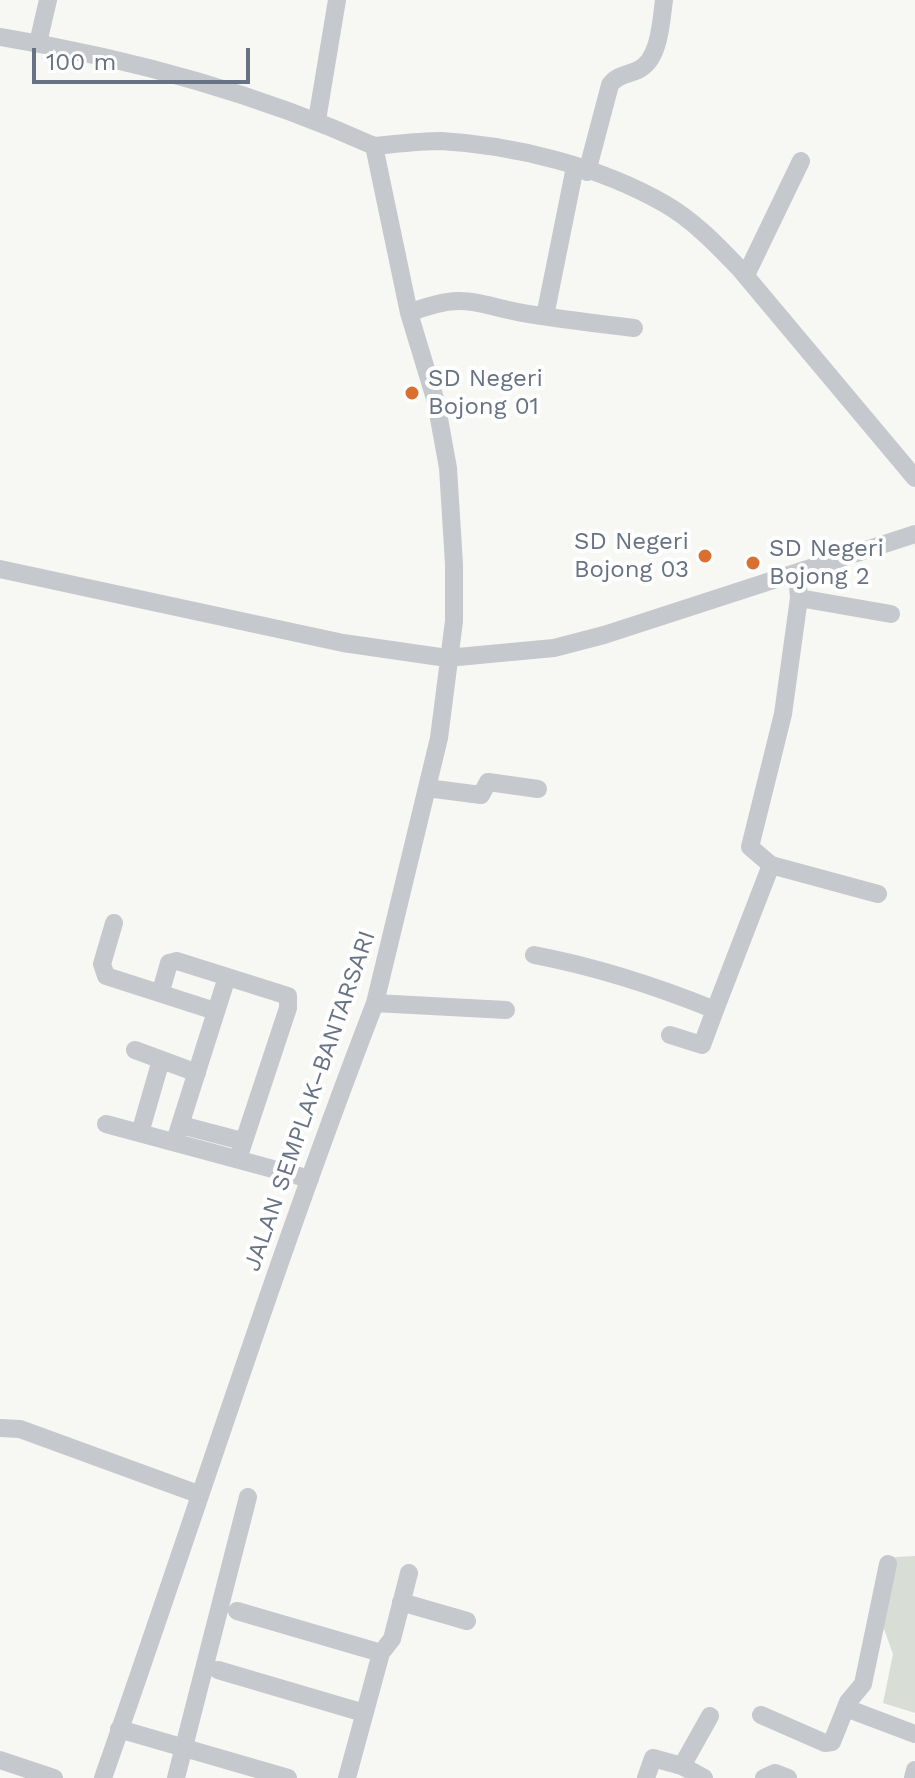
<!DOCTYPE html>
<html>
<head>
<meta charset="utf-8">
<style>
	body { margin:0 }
	#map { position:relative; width:915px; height:1778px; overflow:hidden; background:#f7f7f4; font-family:"Work Sans",sans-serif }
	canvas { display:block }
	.scale { position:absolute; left:32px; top:48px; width:218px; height:36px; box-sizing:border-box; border:4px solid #677384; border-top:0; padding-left:10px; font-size:24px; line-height:28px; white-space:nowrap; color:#677384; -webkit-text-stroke:6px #fff; paint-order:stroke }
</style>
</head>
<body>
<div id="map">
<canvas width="915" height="1778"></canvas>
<div class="scale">100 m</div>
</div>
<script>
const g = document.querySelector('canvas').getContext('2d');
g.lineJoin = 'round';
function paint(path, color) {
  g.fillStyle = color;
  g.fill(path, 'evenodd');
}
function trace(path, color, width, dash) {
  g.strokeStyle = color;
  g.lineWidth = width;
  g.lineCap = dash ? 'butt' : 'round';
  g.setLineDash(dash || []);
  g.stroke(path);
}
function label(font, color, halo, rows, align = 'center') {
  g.font = font + ' "Work Sans",sans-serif';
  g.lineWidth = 8;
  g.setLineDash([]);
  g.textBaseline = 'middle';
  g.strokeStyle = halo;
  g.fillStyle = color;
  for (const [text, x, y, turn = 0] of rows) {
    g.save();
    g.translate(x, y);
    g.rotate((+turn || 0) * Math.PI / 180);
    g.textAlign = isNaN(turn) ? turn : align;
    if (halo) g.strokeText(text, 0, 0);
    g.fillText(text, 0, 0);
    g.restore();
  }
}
const green = new Path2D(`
	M915 1556V1713L883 1703 893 1654 876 1607 881 1558Z`);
const minor = new Path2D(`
	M0 37C127 58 256 93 374 146L409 313 436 402 448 468 454 564V621L439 738 375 1003C276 1259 194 1520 103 1778
	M38 43 48 0
	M317 120 337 0
	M374 146C396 144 419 141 441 141 515 145 601 167 665 204 693 220 716 244 739 268L915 478
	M587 172 610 85C617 75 627 75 638 70 660 60 661 21 664 0
	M746 275 801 161
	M409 313C470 289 477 307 535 315 568 320 601 324 634 328
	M545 316 575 167
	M0 569 343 643 447 658 554 648 604 635 915 534
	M799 598 891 614
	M427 788 481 795 488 782 538 789
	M771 865 878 894
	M114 923 102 964 106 976 215 1011
	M534 955C597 967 656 986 715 1010L771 865 750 847 783 714 799 598 797 573
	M161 991 169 963 177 961 288 996V1008L238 1159
	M375 1003 506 1010
	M670 1035 702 1045 715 1010
	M135 1050 197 1073
	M106 1124 310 1179
	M181 1125 242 1141
	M140 1133 161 1060
	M175 1141 227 977
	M0 1428 20 1429 198 1494
	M401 1602 467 1621
	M237 1611 381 1653 347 1778
	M381 1653 392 1639 409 1573
	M218 1670 364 1713
	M846 1708 915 1734
	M761 1715 825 1743 832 1742 848 1702 863 1684 888 1564
	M119 1729 288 1778
	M0 1760 54 1778
	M682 1766 710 1716
	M176 1778 248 1497
	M646 1778 653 1758 682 1766 704 1778
	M764 1778 775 1773 788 1778
	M913 1778 915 1770`);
const markers = [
	[412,393,8,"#db6f30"],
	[705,556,8,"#db6f30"],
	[753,563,8,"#db6f30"]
];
const poiNames = [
	["SD Negeri",428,379],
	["Bojong 01",428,407],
	["SD Negeri",689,542,"right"],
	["Bojong 03",689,570,"right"],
	["SD Negeri",769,549],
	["Bojong 2",769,577]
];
const streetNames = [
	["JALAN SEMPLAK–BANTARSARI",310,1101,-71]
];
paint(green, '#d8ded5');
trace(minor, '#c5c8cc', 18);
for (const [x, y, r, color] of markers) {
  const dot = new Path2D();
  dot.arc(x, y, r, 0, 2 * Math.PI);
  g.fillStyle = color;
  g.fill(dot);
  trace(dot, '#fff', 3);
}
label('24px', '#677384', '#fff', poiNames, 'left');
label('24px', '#677384', '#fff', streetNames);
</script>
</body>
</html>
